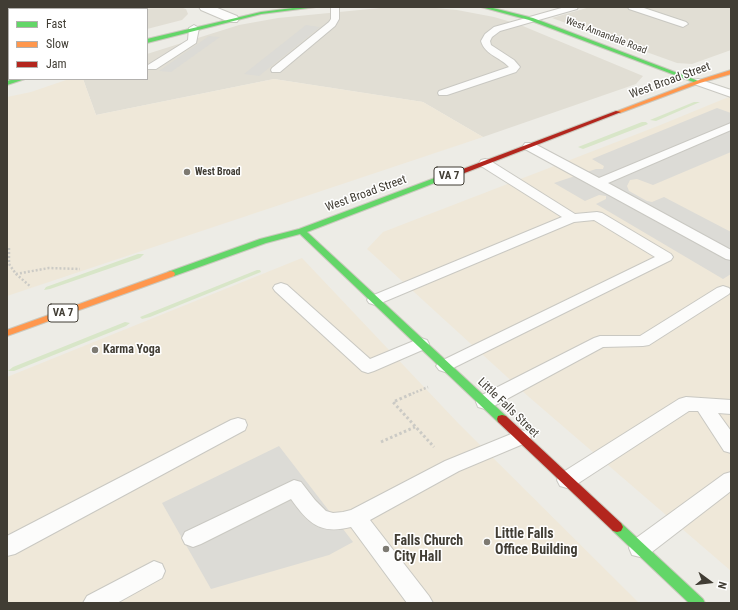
<!DOCTYPE html>
<html>
<head>
<meta charset="utf-8">
<style>
	body { margin:0 }
	#map { position:relative; width:738px; height:610px; overflow:hidden; background:#edece6; font-family:"Roboto Condensed",sans-serif }
	canvas { display:block }
	.frame { position:absolute; inset:0; border:8px solid #413d34; pointer-events:none }
	.legend { position:absolute; left:8px; top:8px; width:140px; height:72px; box-sizing:border-box; background:#fff; border:1px solid #b3b1ae; margin:0; padding:5px 7px; list-style:none; font-size:12px; color:#413d34 }
	.legend li { display:flex; align-items:center; gap:8px; height:20px }
	.legend b { width:20px; border:1px solid #b3b1ae }
	.north { position:absolute; left:690px; top:562px; width:40px; height:40px; -webkit-text-stroke:3px #fff; paint-order:stroke; rotate:105deg; font-size:11px; font-weight:700; line-height:16px; text-align:center; color:#413d34 }
	.north::after { content:''; display:block; margin:auto; width:14px; height:18px; background:#413d34; clip-path:polygon(50% 0,100% 100%,50% 72%,0 100%) }
</style>
</head>
<body>
<div id="map">
<canvas width="738" height="610"></canvas>
<div class="frame"></div>
<ul class="legend">
<li><b style="height:5px;background:#63d668"></b>Fast</li>
<li><b style="height:5px;background:#ff974d"></b>Slow</li>
<li><b style="height:5px;background:#b3261e"></b>Jam</li>
</ul>
<div class="north">N</div>
</div>
<script>
const g = document.querySelector('canvas').getContext('2d');
g.lineJoin = 'round';
function paint(path, color) {
  g.fillStyle = color;
  g.fill(path, 'evenodd');
}
function trace(path, color, width, dash) {
  g.strokeStyle = color;
  g.lineWidth = width;
  g.lineCap = dash ? 'butt' : 'round';
  g.setLineDash(dash || []);
  g.stroke(path);
}
function label(font, color, halo, rows, align = 'center') {
  g.font = font + ' "Roboto Condensed",sans-serif';
  g.lineWidth = 3;
  g.setLineDash([]);
  g.textBaseline = 'middle';
  g.strokeStyle = halo;
  g.fillStyle = color;
  for (const [text, x, y, turn = 0] of rows) {
    g.save();
    g.translate(x, y);
    g.rotate((+turn || 0) * Math.PI / 180);
    g.textAlign = isNaN(turn) ? turn : align;
    if (halo) g.strokeText(text, 0, 0);
    g.fillText(text, 0, 0);
    g.restore();
  }
}
const residential = new Path2D(`
	M40 7H180L186 9 188 14 182 20 147 29V9H42Z
	M390 7H425L457 10 494 17 518 24 643 76 636 84 483 137 423 102 274 79 96 115 83 79H147V54L239 25 278 18Z
	M590 7H731V50L692 64 677 63 552 18Z`);
const commercial = new Path2D(`
	M69 79H83L96 115 274 79 423 102 483 137 7 296V97L31 92Z
	M731 96V571L529 397 367 249 383 232 658 126Z
	M302 258 459 424 639 603H7V377Z`);
const green = new Path2D(`
	M7 7H38L39 9H9V71L7 72Z
	M694 102H700L656 121 650 120Z
	M642 122H646L648 124 583 149 578 147Z
	M138 254H144L140 258 50 289 44 290 46 287Z
	M257 270H260L261 272 150 317 142 319 140 317Z
	M125 322 130 323 126 326 14 371H8L13 367Z`);
const parking = new Path2D(`
	M306 25 320 27 259 76 244 74Z
	M209 36 220 37 171 72 159 71Z
	M717 108 731 113V152L653 185 637 179 630 180 627 186 629 191 647 201 652 202 664 197 731 232V274L723 279 596 204 606 199V196L599 195 585 201 554 183 596 169H603L604 166 592 159Z
	M279 446 353 542 329 555 211 589 162 503Z`);
const pathFar1 = new Path2D(`
	M9 248V264L16 274 31 287
	M16 274 49 268 80 269
	M409 395 428 387`);
const path = new Path2D(`
	M411 394 393 402 434 447
	M381 442 415 427`);
const lane = new Path2D(`
	M331 7H339V19L335 26 280 72H272L271 70 272 68 329 22 331 19Z
	M565 7H578L577 9 500 31 492 37 490 41 491 45 514 60 520 67 516 72 447 95H439L438 93 439 91 509 67C500 57 485 55 481 41L485 34 494 27Z
	M628 7H641L686 22 688 24 683 27 629 9Z
	M194 25 199 28 196 43 156 69H148L147 67 148 65 188 40 189 28Z
	M698 79 731 90V97L694 84 693 82 694 80Z
	M731 123V130L608 183 731 250V260L726 259 525 149 523 146 525 143H533L599 178Z
	M485 159 489 160 575 214 597 212 602 213 671 254 673 257 671 260 445 372 439 370 436 366 439 362 655 257 594 220 574 222 381 303 375 305 369 303 367 300 369 297 562 217 481 166 479 163 481 160Z
	M281 283 287 285 370 359 421 338 427 340 429 344 427 348 374 371 368 373 362 371 275 291 273 288 275 285Z
	M723 286 729 288 731 291 729 294 649 345 643 346 603 347 492 407 485 409 478 407 476 402 478 397 594 338 600 336H640L717 288Z
	M686 397 731 400V414L718 413 731 431V453L724 451 698 411H689L574 486 567 488 560 486 557 480 560 474 679 399Z
	M238 418 245 420 247 425 245 430 15 554 7 556V536L231 420Z
	M521 430 528 432 531 437 528 442 459 471 370 520 429 596 433 603H407L351 527C320 535 308 523 291 499L201 544 193 547 185 544 182 538 185 532 294 480 301 482 315 500 326 511 333 513 343 512 351 510 445 461Z
	M731 472V491L648 555 640 557 632 555 629 548 632 541 724 474Z
	M154 561 162 564 165 571 162 578 117 603H83L87 596Z`);
const street = new Path2D(`
	M199 7H215L237 16 239 19 237 22H229L201 10Z`);
const fast = new Path2D(`
	M301 7H316L261 14 147 43V39L261 12Z
	M481 7H489L533 18 701 82 696 83 529 20Z
	M15 79H25L7 85V81Z
	M456 170H459L463 172 307 232 506 416 507 419 506 422H498L300 234 266 243 174 276H168L167 274 168 272 260 239 299 229Z
	M617 522 621 523 703 599 705 603H689L613 531 611 527 613 523Z`);
const slow = new Path2D(`
	M731 70V74L700 83 620 113 615 112 696 81Z
	M171 271 174 272 175 274 174 276 7 336V330Z`);
const jam = new Path2D(`
	M616 111 621 112 462 174H459L455 172Z
	M502 415 506 416 621 523 623 527 621 531 617 532 613 531 498 422 497 419 498 416Z`);
const markers = [
	[187,172,4,"#7d7a72"],
	[95,350,4,"#7d7a72"],
	[487,542,4,"#7d7a72"],
	[386,549,4,"#7d7a72"]
];
const farStreetnames = [
	["West Annandale Road",606,36,21]
];
const farPoinames = [
	["West Broad",195,172]
];
const shields = [
	[449,176,30],
	[63,313,30]
];
const shieldNames = [
	["VA 7",449,176],
	["VA 7",63,313]
];
const streetNames = [
	["West Broad Street",670,81,-20],
	["West Broad Street",366,194,-20],
	["Little Falls Street",508,408,44]
];
const poiNames = [
	["Karma Yoga",103,350]
];
const nearPoinames = [
	["Little Falls",495,534],
	["Office Building",495,550],
	["Falls Church",394,541],
	["City Hall",394,557]
];
paint(residential, '#e1ded4');
paint(commercial, '#efe8d9');
paint(green, '#d8e6c8');
paint(parking, '#dcdbd6');
trace(lane, '#c9c8c2', 2);
trace(street, '#c9c8c2', 2);
trace(fast, '#cbc9be', 2);
trace(slow, '#cbc9be', 2);
trace(jam, '#cbc9be', 2);
trace(pathFar1, '#cbcac5', 2.5, [2, 2]);
trace(path, '#cbcac5', 3, [2.5, 2.5]);
paint(lane, '#fcfcfb');
paint(street, '#fcfcfb');
paint(fast, '#63d668');
paint(slow, '#ff974d');
paint(jam, '#b3261e');
for (const [x, y, r, color] of markers) {
  const dot = new Path2D();
  dot.arc(x, y, r, 0, 2 * Math.PI);
  g.fillStyle = color;
  g.fill(dot);
  trace(dot, '#fff', 1.5);
}
label('10px', '#413d34', '#fff', farStreetnames);
label('bold 10px', '#413d34', '#fff', farPoinames, 'left');
for (const [x, y, w] of shields) {
  const box = new Path2D();
  box.roundRect(x - w / 2, y - 9, w, 18, 3);
  g.fillStyle = '#fff';
  g.fill(box);
  trace(box, '#413d34', 1);
}
label('bold 11px', '#413d34', null, shieldNames);
label('12px', '#413d34', '#fff', streetNames);
label('bold 12px', '#413d34', '#fff', poiNames, 'left');
label('bold 14px', '#413d34', '#fff', nearPoinames, 'left');
</script>
</body>
</html>
